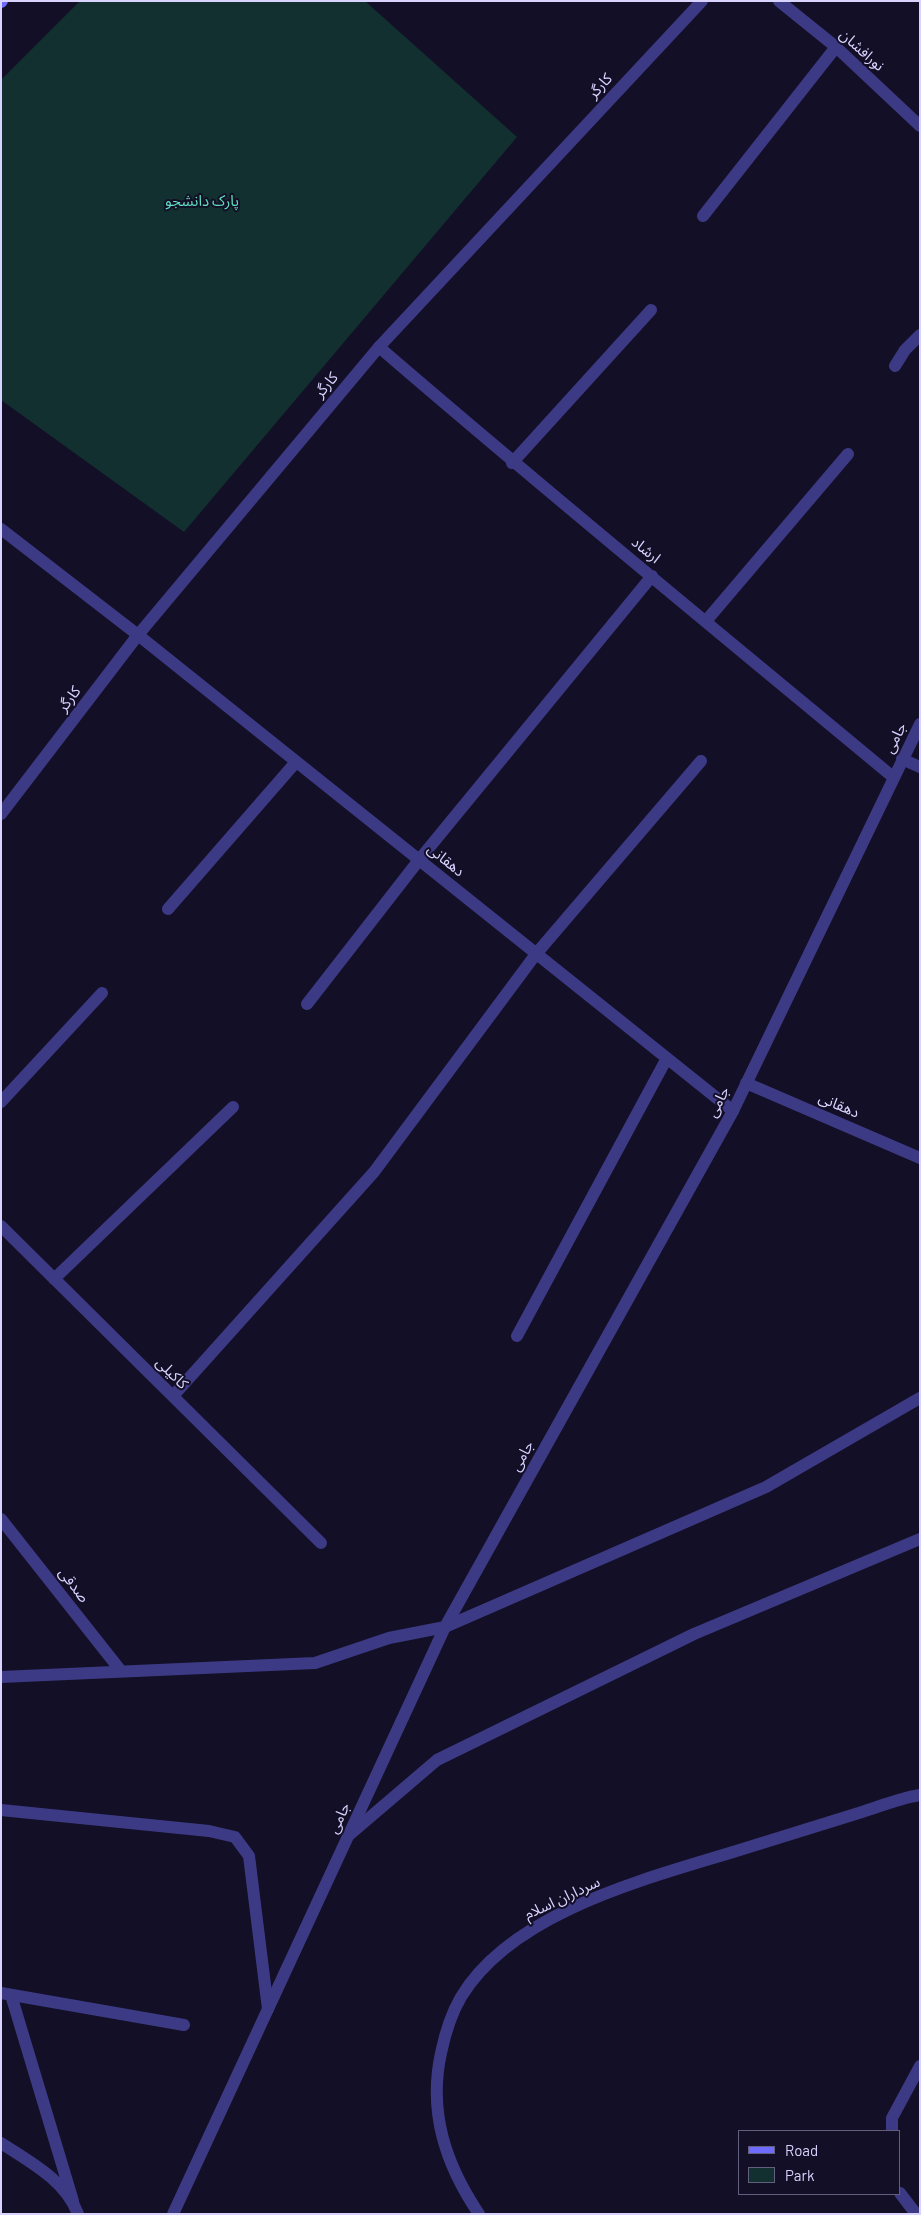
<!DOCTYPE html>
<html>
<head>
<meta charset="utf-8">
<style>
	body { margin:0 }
	#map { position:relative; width:921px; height:2215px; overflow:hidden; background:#130f26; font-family:Barlow,sans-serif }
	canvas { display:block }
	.frame { position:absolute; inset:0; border:2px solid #d9d4ff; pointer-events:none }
	.legend { position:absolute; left:738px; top:2130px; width:162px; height:65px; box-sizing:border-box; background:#130f26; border:1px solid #625e7d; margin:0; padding:6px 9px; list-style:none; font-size:15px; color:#d9d4ff }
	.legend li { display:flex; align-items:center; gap:10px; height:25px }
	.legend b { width:25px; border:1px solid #625e7d }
</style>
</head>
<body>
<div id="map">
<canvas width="921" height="2215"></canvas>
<div class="frame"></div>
<ul class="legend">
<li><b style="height:6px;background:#6f6bff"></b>Road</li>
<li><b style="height:14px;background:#12302f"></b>Park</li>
</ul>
</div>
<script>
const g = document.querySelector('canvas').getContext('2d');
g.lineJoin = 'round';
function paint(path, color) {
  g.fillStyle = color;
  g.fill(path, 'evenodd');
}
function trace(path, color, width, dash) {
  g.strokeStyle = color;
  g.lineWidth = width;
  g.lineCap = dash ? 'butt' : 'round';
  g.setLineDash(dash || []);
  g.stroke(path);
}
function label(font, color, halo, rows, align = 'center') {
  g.font = font + ' Barlow,"Noto Sans Arabic",sans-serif';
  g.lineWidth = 4;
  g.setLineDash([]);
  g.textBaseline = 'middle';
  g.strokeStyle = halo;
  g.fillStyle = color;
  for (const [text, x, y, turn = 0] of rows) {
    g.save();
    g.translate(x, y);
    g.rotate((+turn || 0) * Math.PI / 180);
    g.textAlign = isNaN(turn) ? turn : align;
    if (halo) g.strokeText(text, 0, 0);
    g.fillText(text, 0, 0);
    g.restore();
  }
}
const green = new Path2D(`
	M80 1H365L517 137 184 532 1 400V80Z`);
const minor = new Path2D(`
	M779 1 836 47 920 126
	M703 216 836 47
	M379 347C548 493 721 634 893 777
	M895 366 905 350 920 335
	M512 463 651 310
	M1 529 138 635 733 1111
	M706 621 848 454
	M902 759 920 767
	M168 909 296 762
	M307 1004 419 860 652 576
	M746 1083 920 1158
	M1 1102 102 993
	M1 1226 321 1543
	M54 1279 233 1107
	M517 1336 667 1058
	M173 1396 374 1172 536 954 701 761
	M1 1519 121 1671
	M1 1677 315 1663 389 1638 445 1627 766 1487 920 1398
	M1 1810 209 1831 235 1837 249 1856 268 2009
	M348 1836 437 1760 694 1634 920 1539
	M1 1993 184 2025
	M11 1995 73 2201
	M892 2131V2118L920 2066
	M1 2143C30 2162 65 2180 78 2214
	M900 2193 916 2214`);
const tertiary = new Path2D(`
	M1 814 138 635 379 347 702 1
	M173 2214 445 1627 733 1111 920 724
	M479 2214C446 2165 428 2113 441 2053 445 2034 451 2014 461 1997 514 1909 654 1877 746 1848 785 1836 823 1824 862 1812 881 1806 900 1798 920 1795`);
const secondary = new Path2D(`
	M1 2 2 1`);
const streetNames = [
	["نورافشان",862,50,42],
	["کارگر",600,86,-47],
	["کارگر",326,385,-50],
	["ارشاد",646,550,39],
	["کارگر",69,699,-53],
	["جامی",895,738,-63],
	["دهقانی",446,860,39],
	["جامی",718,1102,-63],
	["دهقانی",839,1105,23],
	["کاکیلی",172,1373,45],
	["جامی",522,1456,-61],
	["صدقی",74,1585,52],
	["جامی",339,1818,-65],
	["سرداران اسلام",562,1898,-25]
];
const parkNames = [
	["پارک دانشجو",202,201]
];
paint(green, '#12302f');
trace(minor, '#3d3a85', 12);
trace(tertiary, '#3d3a85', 12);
trace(secondary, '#6f6bff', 12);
label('15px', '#d9d4ff', '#130f26', streetNames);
label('15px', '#5fe0c0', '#130f26', parkNames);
</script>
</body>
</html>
